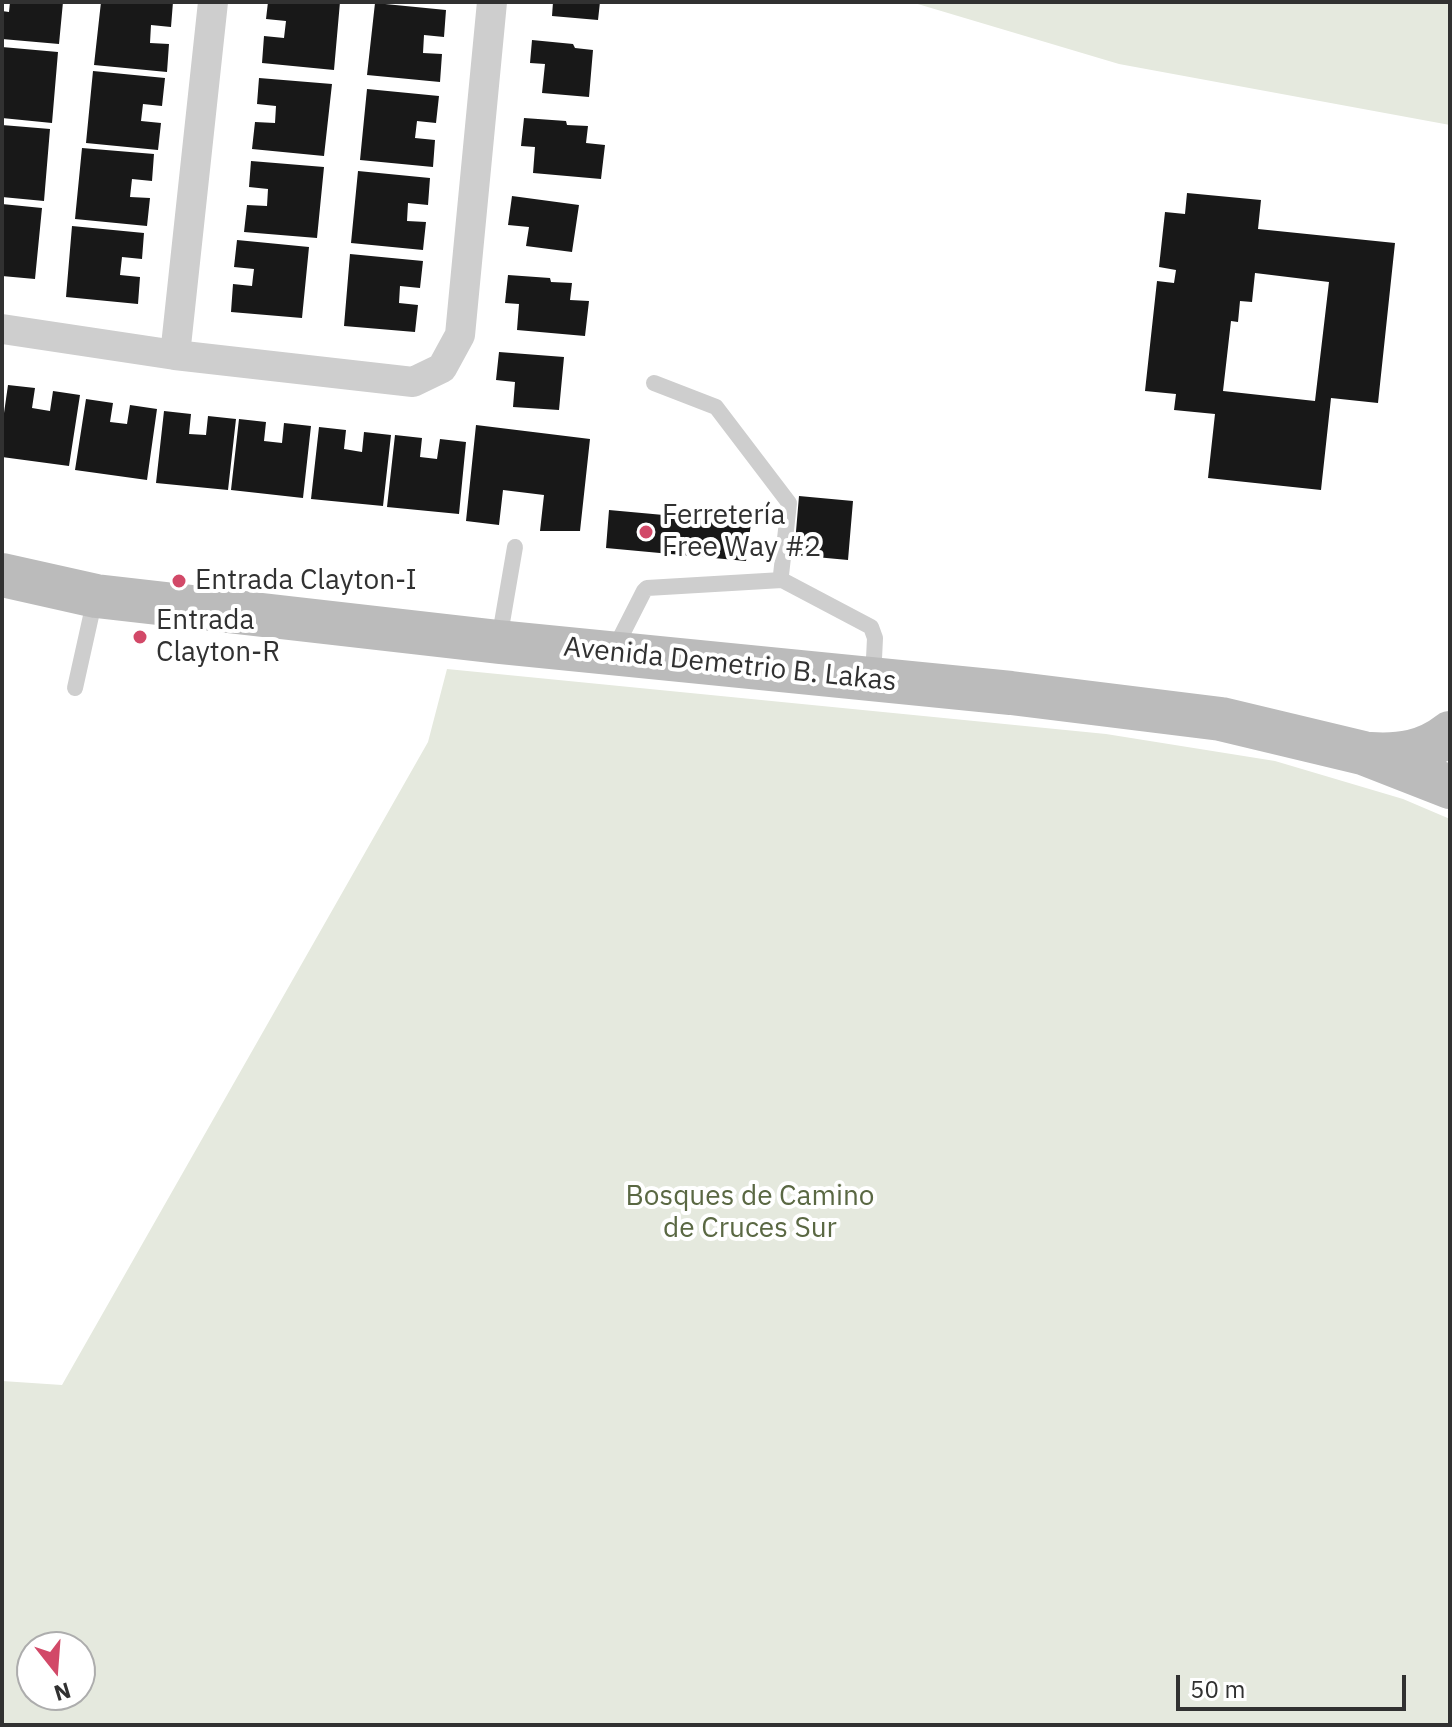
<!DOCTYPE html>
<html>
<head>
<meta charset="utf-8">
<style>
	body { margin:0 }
	#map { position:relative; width:1452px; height:1727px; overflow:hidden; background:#fff; font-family:"IBM Plex Sans",sans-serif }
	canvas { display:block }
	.frame { position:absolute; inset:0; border:4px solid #313131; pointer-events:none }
	.north { position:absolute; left:16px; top:1631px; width:80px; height:80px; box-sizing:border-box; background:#fff; border:2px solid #adadad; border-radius:50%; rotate:163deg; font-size:22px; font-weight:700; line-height:32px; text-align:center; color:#313131 }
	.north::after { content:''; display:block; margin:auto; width:28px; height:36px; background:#d24968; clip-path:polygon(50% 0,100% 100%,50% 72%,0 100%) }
	.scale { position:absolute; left:1176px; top:1675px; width:230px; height:36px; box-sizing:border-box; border:4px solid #313131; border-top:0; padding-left:10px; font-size:24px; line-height:28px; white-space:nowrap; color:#313131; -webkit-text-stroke:6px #fff; paint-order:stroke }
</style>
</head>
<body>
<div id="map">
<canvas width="1452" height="1727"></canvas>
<div class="frame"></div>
<div class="north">N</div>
<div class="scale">50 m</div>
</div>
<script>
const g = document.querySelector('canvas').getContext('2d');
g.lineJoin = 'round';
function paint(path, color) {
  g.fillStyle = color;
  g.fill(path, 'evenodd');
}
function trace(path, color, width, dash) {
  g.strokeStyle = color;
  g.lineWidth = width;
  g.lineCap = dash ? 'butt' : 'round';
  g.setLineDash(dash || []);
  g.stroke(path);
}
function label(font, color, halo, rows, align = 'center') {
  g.font = font + ' "IBM Plex Sans",sans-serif';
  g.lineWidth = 8;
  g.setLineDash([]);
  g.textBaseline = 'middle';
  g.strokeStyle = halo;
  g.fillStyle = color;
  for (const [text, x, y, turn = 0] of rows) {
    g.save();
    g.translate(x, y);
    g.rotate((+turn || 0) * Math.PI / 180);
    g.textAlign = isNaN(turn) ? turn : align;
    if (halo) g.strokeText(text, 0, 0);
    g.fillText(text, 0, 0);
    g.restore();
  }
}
const green = new Path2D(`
	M911 2H1450V125L1119 64Z
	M447 669 1106 734 1275 761 1403 799 1450 819V1725H2V1381L62 1385 428 742ZM32 1647H80V1695H32Z`);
const building = new Path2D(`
	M10 2H63L59 44 2 39V11L9 12Z
	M101 2H173L171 27 151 25 150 43 169 44 167 72 94 65Z
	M268 2H340L334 70 262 63 264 36 284 38 286 21 266 19Z
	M553 2H600L598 20 552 16Z
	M375 3 446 10 444 37 424 35 423 53 442 54 440 82 367 75Z
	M532 40 573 44 575 48 593 50 589 97 542 93 545 64 530 63Z
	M2 47 58 52 52 123 2 118Z
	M93 71 165 78 162 106 143 104 141 121 161 123 158 150 86 143Z
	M259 78 332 84 324 156 252 149 255 122 275 123 276 106 257 104Z
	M367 89 439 96 436 123 417 121 415 138 435 140 433 167 360 160Z
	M524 118 566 121 567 125 588 126 586 143 605 145 601 179 533 173 535 147 521 146Z
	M2 125 50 129 44 201 2 197Z
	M82 148 154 154 152 181 132 179 130 197 150 198 147 226 75 219Z
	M251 161 324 167 317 238 244 232 247 205 267 206 268 189 249 187Z
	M358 171 430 178 428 205 408 203 407 221 426 222 423 250 351 243Z
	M1187 193 1261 200 1258 229 1395 243 1378 403 1331 398 1321 490 1208 478 1215 414 1174 410 1176 394 1145 391 1157 281 1174 283 1176 270 1159 267 1165 212 1185 214ZM1255 273 1329 282 1315 401 1223 391 1231 321 1238 322 1240 301 1252 302Z
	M512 196 579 205 572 252 526 246 529 227 508 225Z
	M2 204 42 208 35 279 2 276Z
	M72 226 144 233 142 259 122 257 120 275 140 277 138 304 66 297Z
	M237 240 309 247 302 318 231 312 233 284 252 286 253 277 254 269 234 267Z
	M350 254 423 261 420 288 400 286 399 303 418 305 415 332 344 326Z
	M508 275 550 278 551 282 572 283 570 300 589 301 585 336 517 330 519 304 505 303Z
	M499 352 564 357 559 410 513 407 515 382 496 380Z
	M8 385 35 388 32 408 50 411 53 391 80 395 69 466 2 457V427Z
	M86 399 113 403 110 422 127 424 130 405 157 409 147 480 75 470Z
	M164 411 191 414 189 434 206 435 208 416 236 419 228 490 156 483Z
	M239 419 266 422 264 441 282 443 284 423 311 426 303 498 231 490Z
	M476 425 590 439 580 531H540L544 495 503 490 499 525 466 521Z
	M319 427 346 430 344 449 362 452 364 432 391 435 383 506 311 499Z
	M395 435 422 438 420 457 437 459 440 439 466 442 459 514 387 507Z
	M799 496 853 501 848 560 794 555Z
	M609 510 751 523 746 561 606 548Z`);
const lane = new Path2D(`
	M654 383 716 407 786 499 789 503 781 575 782 580 871 627 875 638 873 679
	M499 640 515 547
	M614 650 644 591 647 588 782 580
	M75 688 95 598`);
const street = new Path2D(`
	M2 329 175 355 413 382 442 368 460 335 492 2
	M175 355 213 2`);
const secondary = new Path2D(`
	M2 575 96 596 499 642 1011 693 1221 719 1363 753 1450 787
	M1370 754C1400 756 1426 752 1450 733`);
const markers = [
	[646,532,8,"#d24968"],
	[179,581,8,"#d24968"],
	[140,637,8,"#d24968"]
];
const poiNames = [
	["Ferretería",662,516],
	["Free Way #2",662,548],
	["Entrada Clayton-I",195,581],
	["Entrada",156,621],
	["Clayton-R",156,653]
];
const streetNames = [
	["Avenida Demetrio B. Lakas",730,665,6]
];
const parkNames = [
	["Bosques de Camino",750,1197],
	["de Cruces Sur",750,1229]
];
paint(green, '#e5e9de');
paint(building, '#181818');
trace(lane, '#cecece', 16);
trace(street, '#cecece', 30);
trace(secondary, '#bbb', 44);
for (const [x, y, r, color] of markers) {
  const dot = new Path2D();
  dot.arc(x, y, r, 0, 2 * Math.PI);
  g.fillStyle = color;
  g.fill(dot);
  trace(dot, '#fff', 3);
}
label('28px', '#313131', '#fff', poiNames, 'left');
label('28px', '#313131', '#fff', streetNames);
label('28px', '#5a6843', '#fff', parkNames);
</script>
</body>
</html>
